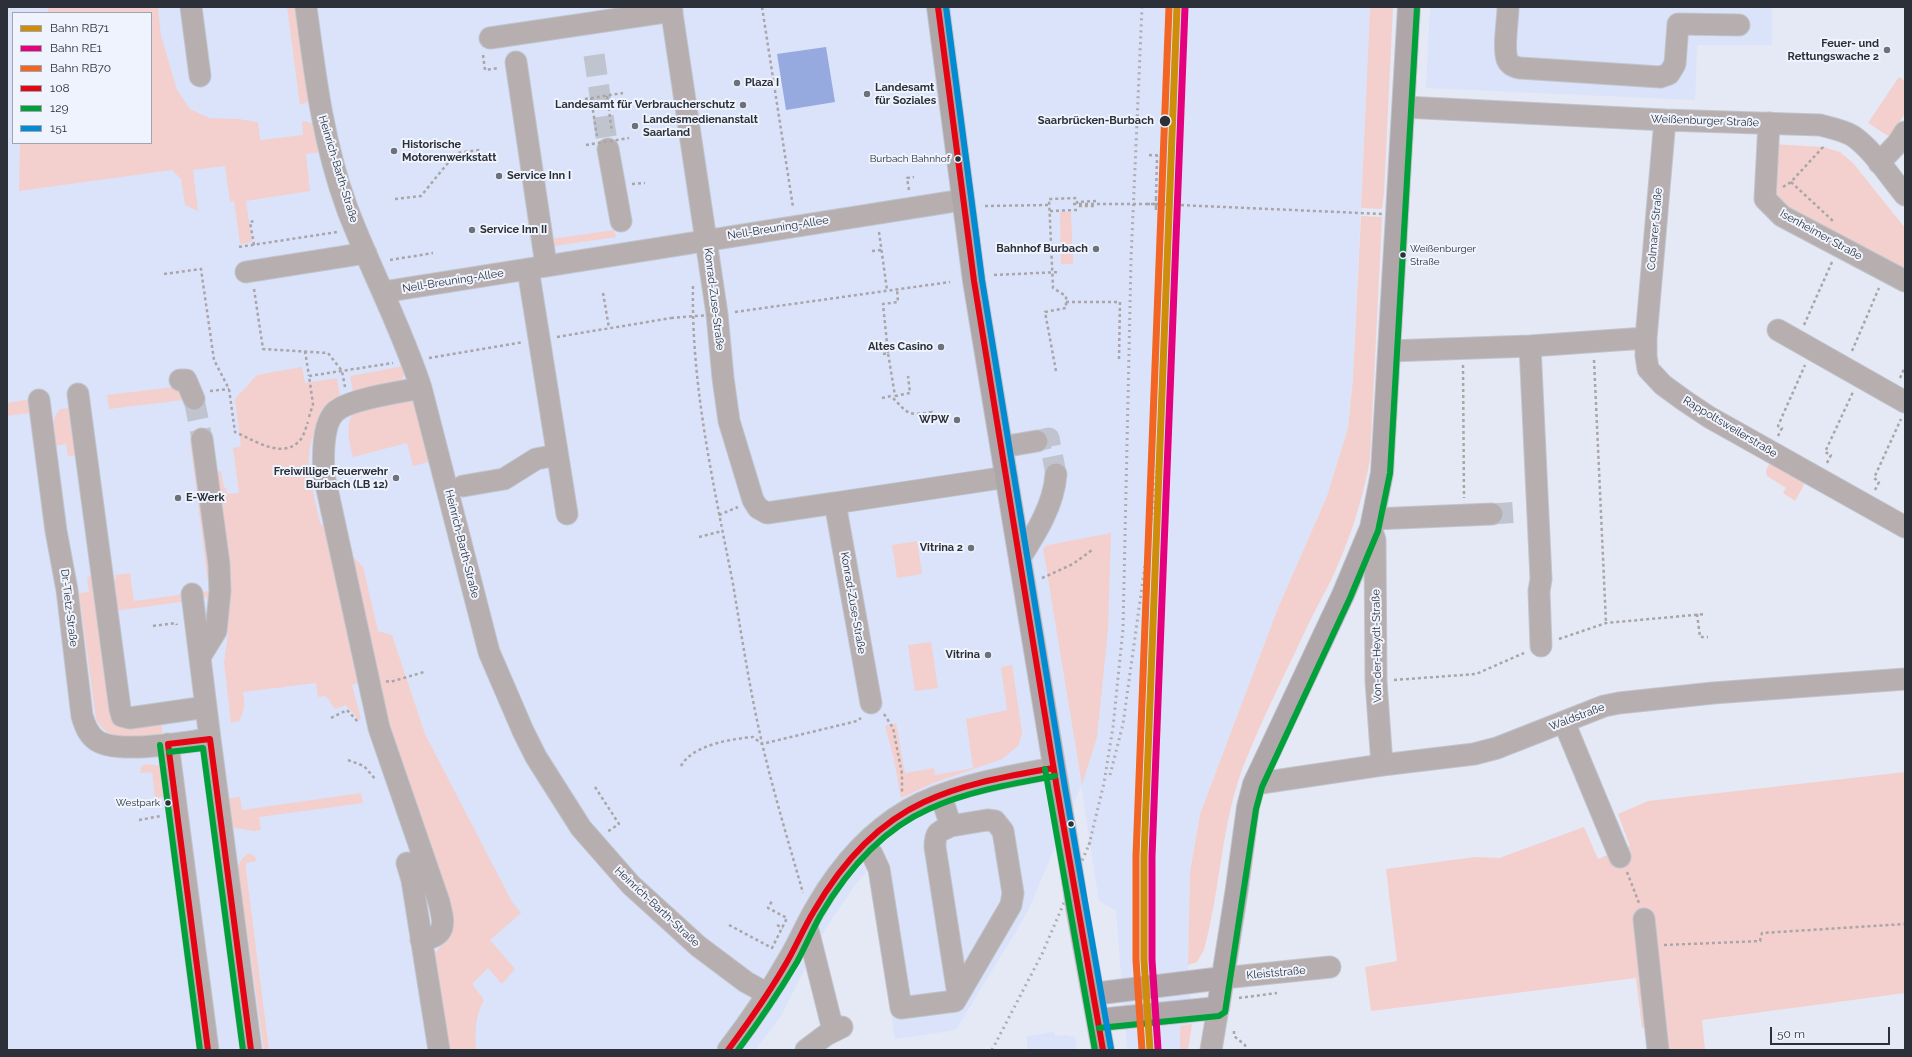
<!DOCTYPE html>
<html>
<head>
<meta charset="utf-8">
<style>
	body { margin:0 }
	#map { position:relative; width:1912px; height:1057px; overflow:hidden; background:#e4e9f5; font-family:Raleway,sans-serif }
	canvas { display:block }
	.frame { position:absolute; inset:0; border:8px solid #2c3038; pointer-events:none }
	.legend { position:absolute; left:12px; top:12px; width:140px; height:132px; box-sizing:border-box; background:#eff3fd; border:1px solid #a1a5ae; margin:0; padding:5px 7px; list-style:none; font-size:12px; color:#2c3038 }
	.legend li { display:flex; align-items:center; gap:8px; height:20px }
	.legend b { width:20px; border:1px solid #a1a5ae }
	.scale { position:absolute; left:1770px; top:1027px; width:120px; height:18px; box-sizing:border-box; border:2px solid #2c3038; border-top:0; padding-left:5px; font-size:12px; line-height:14px; white-space:nowrap; color:#2c3038; -webkit-text-stroke:3px #eff3fd; paint-order:stroke }
</style>
</head>
<body>
<div id="map">
<canvas width="1912" height="1057"></canvas>
<div class="frame"></div>
<ul class="legend">
<li><b style="height:5px;background:#ce8e0b"></b>Bahn RB71</li>
<li><b style="height:5px;background:#e5007d"></b>Bahn RE1</li>
<li><b style="height:5px;background:#f26522"></b>Bahn RB70</li>
<li><b style="height:5px;background:#e30513"></b>108</li>
<li><b style="height:5px;background:#00a13a"></b>129</li>
<li><b style="height:5px;background:#008bd2"></b>151</li>
</ul>
<div class="scale">50 m</div>
</div>
<script>
const g = document.querySelector('canvas').getContext('2d');
g.lineJoin = 'round';
function paint(path, color) {
  g.fillStyle = color;
  g.fill(path, 'evenodd');
}
function trace(path, color, width, dash) {
  g.strokeStyle = color;
  g.lineWidth = width;
  g.lineCap = dash ? 'butt' : 'round';
  g.setLineDash(dash || []);
  g.stroke(path);
}
function label(font, color, halo, rows, align = 'center') {
  g.font = font + ' Raleway,sans-serif';
  g.lineWidth = 4;
  g.setLineDash([]);
  g.textBaseline = 'middle';
  g.strokeStyle = halo;
  g.fillStyle = color;
  for (const [text, x, y, turn = 0] of rows) {
    g.save();
    g.translate(x, y);
    g.rotate((+turn || 0) * Math.PI / 180);
    g.textAlign = isNaN(turn) ? turn : align;
    if (halo) g.strokeText(text, 0, 0);
    g.fillText(text, 0, 0);
    g.restore();
  }
}
const built = new Path2D(`
	M7 7H1370L1353 378 1348 428 1327 496 1278 608 1200 814 1190 872 1188 965 1192 1024 1180 1026V1050H1127L1116 911 1099 901 1081 786 1027 913 956 1030 895 1039 868 871 855 885 826 928 781 1016 755 1050H7ZM13 13H151V143H13Z
	M1430 7H1772V45H1697L1695 100 1426 88Z
	M1054 1032 1055 1036 1065 1035 1075 1037 1077 1050H1027V1036Z`);
const green = new Path2D(`
	M47 7H158L161 36 177 90 190 109 209 118 238 119 258 122 260 140 303 135 302 121 312 123 316 129 321 152 306 154 310 191 246 201 252 242 240 244 234 201 230 202 225 166 193 170 198 211 185 205 181 179 172 170 19 191 20 143H151V13H49Z
	M287 7H298L310 97 308 102 300 105Z
	M1370 7H1393L1384 193 1382 209 1361 208Z
	M1899 77 1905 81V113L1890 137 1868 123Z
	M1773 144 1823 147 1840 152 1853 163 1905 228V275L1770 197Z
	M1060 212H1071L1073 264H1061Z
	M1361 216 1382 217 1370 459C1363 499 1350 539 1333 576 1325 593 1316 608 1308 625 1287 670 1264 715 1245 762 1221 822 1221 888 1204 950L1197 962 1188 965 1190 872 1200 814 1278 608 1327 496 1348 428 1353 378Z
	M614 230 616 237 549 247 551 239Z
	M404 366C411 390 369 390 353 393L350 376Z
	M302 367 305 383 337 378 340 396 329 403 320 413 310 446 308 470 320 523 363 567 378 631 392 635 425 734 512 902 521 913 490 940 515 969 502 984 488 968 472 984 484 1000C475 1016 475 1032 476 1050H429L418 967 438 950 448 932 374 678 352 685 361 719 359 720 346 705 335 709 326 696 318 697 316 683 243 692C245 703 245 710 239 721L231 723 224 662 228 634 227 597 215 472 221 471 224 488H226L227 494 239 493 233 448 241 446 235 399 257 375Z
	M182 386 184 400 109 409 107 395Z
	M32 399 30 413 7 416V403Z
	M403 401H411L418 408 432 461 413 466 407 443 353 457C350 446 344 421 355 412 361 408 394 403 403 401Z
	M72 408 77 455 68 456 66 444 55 446C53 431 50 421 60 409Z
	M197 440 214 596 198 599 197 593 209 591 190 441Z
	M1770 463 1805 483 1795 501 1783 493 1786 488 1767 476 1766 470Z
	M1111 533 1108 630 1097 737 1082 785 1043 548 1048 545Z
	M917 541 922 574 897 578 892 545Z
	M130 573 134 601 186 594 188 601 114 611 110 580 116 579 115 575Z
	M92 576 114 714 161 723 163 734C140 737 109 745 96 719L79 593 89 592 87 577Z
	M931 642 938 688 915 691 908 645Z
	M1012 665 1021 725 1022 733 1018 746 1002 759 933 783 901 798 893 755 885 726 896 723 905 773 934 768 935 775 973 768 966 719 1007 710 1001 667Z
	M146 764 161 766 169 796 155 798 152 772 140 773 141 767Z
	M1905 772V993L1702 1020 1705 1050H1664L1662 1025 1642 1028 1636 978 1371 1011 1365 967 1397 961 1386 869 1475 857 1499 858 1584 827 1598 859 1630 846 1618 814 1648 801Z
	M361 793 363 803 259 817 261 830 254 831 234 828 228 820 225 799 240 797 242 810Z
	M249 853 254 856 257 861 246 863V870L269 1050H264L245 916H239C237 896 228 866 249 853Z
	M1192 1024 1188 1050H1180V1026Z`);
const water = new Path2D(`
	M826 47 835 102 786 110 777 54Z`);
const minorTunnel = new Path2D(`
	M594 55 608 149
	M194 399 202 439
	M1037 441 1049 438 1056 474
	M1492 514 1520 512`);
const path = new Path2D(`
	M762 7 793 207
	M483 55 485 70 499 68
	M607 96 612 132
	M591 98 597 136
	M1149 155 1166 156
	M1791 182 1833 221
	M632 184 645 183
	M1783 187 1791 182 1823 147V145
	M909 190 907 178 914 177
	M395 199 421 196 456 153 480 150
	M1156 199 1157 156
	M1096 201 1077 202 1078 206H1096
	M1147 204H1156
	M985 206 1049 205
	M1156 210V204H1164
	M1050 211 1077 210
	M879 232 887 290
	M254 245 250 222 254 221
	M239 247 337 232
	M872 251 881 250
	M390 260 433 253
	M164 274 201 269 214 360 229 389 235 432C254 440 284 461 301 439 304 435 306 427 308 422
	M994 275 1060 272
	M693 286C691 387 714 486 733 584 742 638 750 691 762 743 774 794 789 844 803 893
	M254 289 263 349 328 353 342 371 345 387
	M603 293 609 328
	M1066 302H1120L1119 360
	M735 312 950 282
	M1804 325 1832 262
	M557 337 671 318
	M305 351 309 376
	M1852 351 1879 288
	M888 353 883 304 898 302 897 289
	M883 354 888 353 895 396
	M429 358 523 342
	M1594 360 1606 623
	M1463 365 1464 498
	M1056 371 1045 312 1066 308V296L1053 288 1049 199 1077 198V199
	M1900 378 1905 367
	M210 391 229 389
	M895 396 910 393 908 376
	M882 398 891 396C909 414 906 416 932 412L934 418
	M309 417 313 404 309 376 393 363
	M1778 436 1782 428 1778 426 1805 365
	M1827 463 1831 455 1825 452 1853 392
	M1875 490 1879 482 1874 478 1901 419
	M719 515 738 507
	M699 537 722 531
	M1042 578 1073 564 1092 550
	M1697 614 1700 637H1708
	M153 626 176 623 177 625
	M1559 639 1606 623 1705 614
	M1394 680 1476 674 1524 653
	M386 681 390 682 424 672
	M884 714 893 728 902 774V793
	M331 718 347 710 359 723
	M348 760 364 766 376 780
	M681 766C692 745 731 739 753 737L762 744 857 721 861 718
	M595 787 619 824 607 832
	M139 820 161 816
	M1627 872 1639 903
	M729 925 772 948 787 918 768 908 772 901
	M777 925 783 928
	M1664 945 1760 941 1762 933 1905 924
	M1239 998 1277 993
	M1234 1031V1036L1245 1045 1246 1050`);
const minor = new Path2D(`
	M191 7 200 76
	M306 7C315 75 323 143 347 208 370 269 401 326 421 388L489 652 523 731 536 757 581 828 631 885 698 946 746 982 768 994
	M671 7 717 314 723 378 729 421 753 500 758 508 767 513 835 503 871 703
	M1508 7C1508 21 1503 46 1507 59 1509 65 1515 67 1520 68L1660 77 1669 74 1675 64 1678 24 1739 25
	M490 38 672 11
	M516 62 546 265
	M1404 107 1665 120 1820 125C1831 128 1843 130 1853 136 1874 151 1889 176 1905 195
	M1665 120 1646 338V356L1648 369 1663 385 1685 401 1709 417 1905 527
	M1769 123 1765 199 1782 216 1905 281
	M608 149 621 221
	M1879 163 1898 143 1905 132
	M528 269 567 514
	M246 272 366 253
	M383 292 962 200
	M1778 330 1905 402
	M1530 346 1541 579 1539 591 1541 646
	M1390 351 1530 346 1646 338
	M180 380H186L194 399
	M421 388C401 392 348 399 335 412 322 424 323 459 324 475L379 728 439 902C444 923 448 936 421 940
	M78 394 120 709 122 716 130 718 206 707
	M39 400 56 531 67 590 82 716C85 726 88 734 96 740 116 755 184 742 210 739L251 1050
	M1002 447 1037 441
	M463 486 504 479 536 459 557 455
	M835 503 1007 477
	M1374 519 1492 514
	M1371 528 1375 540 1376 681 1382 765
	M1020 558C1036 533 1054 505 1056 474
	M192 594 210 739
	M200 657 216 631 220 591 219 564 202 439
	M1564 722 1620 857
	M168 744 208 1050
	M1254 784 1382 765 1474 754 1497 748 1604 706 1619 703 1713 693 1905 679
	M941 796 951 826C938 832 935 832 935 847L958 995
	M863 845 872 854 879 869 901 1008 955 1001 1011 905 1013 893 1003 831 995 821 987 820 951 826
	M407 863 412 880 439 1050
	M1644 919 1658 1050
	M807 926 833 1030
	M1223 978 1330 967
	M728 1050C751 1020 772 989 790 957 800 940 807 922 817 906 839 868 870 832 908 810 950 786 1007 777 1053 768
	M806 1050 826 1035 842 1027
	M1211 1050 1218 1008`);
const major = new Path2D(`
	M938 7 974 281 1073 880
	M1077 907 1103 1050
	M1093 994 1223 978
	M1098 1020 1218 1008 1237 888 1248 807 1254 784 1343 595 1371 528 1382 473 1409 7`);
const rail = new Path2D(`
	M1110 775 1123 724 1154 500 1160 431
	M1089 845 1104 783 1113 727 1123 629 1131 260 1142 7
	M992 1050 1042 954 1091 840`);
const pathBridge = new Path2D(`
	M579 100 623 93
	M586 145 629 138
	M1073 204H1156L1383 214
	M1156 207V199
	M671 318 709 315`);
const majorBridge = new Path2D(`
	M1073 880 1077 907`);
const bus1 = new Path2D(`
	M938 7 974 281 1057 789 1103 1050
	M168 744 210 739 251 1050
	M168 744 208 1050
	M728 1050C748 1023 767 996 784 967 795 949 803 929 814 911 840 866 876 824 924 802 965 783 1010 776 1053 768`);
const bus2 = new Path2D(`
	M160 745 200 1050
	M169 752 203 748 243 1050
	M1045 769 1095 1050
	M1099 1028 1219 1016 1225 1012 1256 809 1262 787 1350 598 1378 531 1390 473 1417 7
	M738 1050C759 1022 779 992 797 962 805 947 812 931 820 916 846 872 881 830 929 809 968 791 1012 784 1055 776`);
const bus3 = new Path2D(`
	M946 7 982 280 1065 788 1111 1049`);
const rail1 = new Path2D(`
	M1150 1050 1144 960V856L1177 7`);
const rail2 = new Path2D(`
	M1158 1049 1152 960V856L1185 7`);
const rail3 = new Path2D(`
	M1142 1050 1136 960V856L1169 7`);
const markers = [
	[1887,50,4,"#6c717a"],
	[737,83,4,"#6c717a"],
	[867,94,4,"#6c717a"],
	[743,105,4,"#6c717a"],
	[1165,121,6,"#2c3038"],
	[635,126,4,"#6c717a"],
	[394,151,4,"#6c717a"],
	[958,159,3.5,"#2c3038"],
	[499,176,4,"#6c717a"],
	[472,230,4,"#6c717a"],
	[1096,249,4,"#6c717a"],
	[1403,255,3.5,"#2c3038"],
	[941,347,4,"#6c717a"],
	[957,420,4,"#6c717a"],
	[396,478,4,"#6c717a"],
	[178,498,4,"#6c717a"],
	[971,548,4,"#6c717a"],
	[988,655,4,"#6c717a"],
	[168,803,3.5,"#2c3038"],
	[1071,824,3.5,"#2c3038"]
];
const busNames = [
	["Burbach Bahnhof",950,159],
	["Weißenburger",1410,249,"left"],
	["Straße",1410,262,"left"],
	["Westpark",160,803]
];
const poiNames = [
	["Feuer- und",1879,44],
	["Rettungswache 2",1879,57],
	["Plaza I",745,83,"left"],
	["Landesamt",875,88,"left"],
	["für Soziales",875,101,"left"],
	["Landesamt für Verbraucherschutz",735,105],
	["Landesmedienanstalt",643,120,"left"],
	["Saarland",643,133,"left"],
	["Historische",402,145,"left"],
	["Motorenwerkstatt",402,158,"left"],
	["Service Inn I",507,176,"left"],
	["Service Inn II",480,230,"left"],
	["Bahnhof Burbach",1088,249],
	["Altes Casino",933,347],
	["WPW",949,420],
	["Freiwillige Feuerwehr",388,472],
	["Burbach (LB 12)",388,485],
	["E-Werk",186,498,"left"],
	["Vitrina 2",963,548],
	["Vitrina",980,655]
];
const stopNames = [
	["Saarbrücken-Burbach",1154,121]
];
const streetNames = [
	["Weißenburger Straße",1705,121,2],
	["Heinrich-Barth-Straße",338,169,73],
	["Nell-Breuning-Allee",778,228,-9],
	["Colmarer Straße",1655,229,-85],
	["Isenheimer Straße",1821,235,29],
	["Nell-Breuning-Allee",453,281,-9],
	["Konrad-Zuse-Straße",714,299,83],
	["Rappoltsweilerstraße",1730,427,31],
	["Heinrich-Barth-Straße",462,544,76],
	["Konrad-Zuse-Straße",853,603,80],
	["Dr.-Tietz-Straße",69,608,83],
	["Von-der-Heydt-Straße",1377,646,-91],
	["Waldstraße",1577,717,-21],
	["Heinrich-Barth-Straße",657,907,43],
	["Kleiststraße",1276,973,-5]
];
paint(built, '#dae3f9');
paint(green, '#f3d0cd');
paint(water, '#96aadf');
trace(minorTunnel, '#bfc4cf', 21, [21, 10]);
trace(minor, '#c1c5ce', 23);
trace(major, '#c1c5ce', 24);
trace(path, '#aaa5a7', 2.5, [3, 3]);
trace(minor, '#b6aeaf', 21);
trace(major, '#aea6a8', 22);
trace(rail, '#b0acaf', 3, [2, 4]);
trace(majorBridge, '#c1c5ce', 24, []);
trace(pathBridge, '#aaa5a7', 2.5, [3, 3]);
trace(majorBridge, '#aea6a8', 22);
trace(bus1, '#e30513', 6);
trace(bus2, '#00a13a', 6);
trace(bus3, '#008bd2', 6);
trace(rail1, '#ce8e0b', 7);
trace(rail2, '#e5007d', 7);
trace(rail3, '#f26522', 7);
for (const [x, y, r, color] of markers) {
  const dot = new Path2D();
  dot.arc(x, y, r, 0, 2 * Math.PI);
  g.fillStyle = color;
  g.fill(dot);
  trace(dot, '#eff3fd', 1.5);
}
label('10px', '#2c3038', '#eff3fd', busNames, 'right');
label('bold 11px', '#2c3038', '#eff3fd', poiNames, 'right');
label('bold 11px', '#2c3038', '#eff3fd', stopNames, 'right');
label('11px', '#2c3038', '#eff3fd', streetNames);
</script>
</body>
</html>
